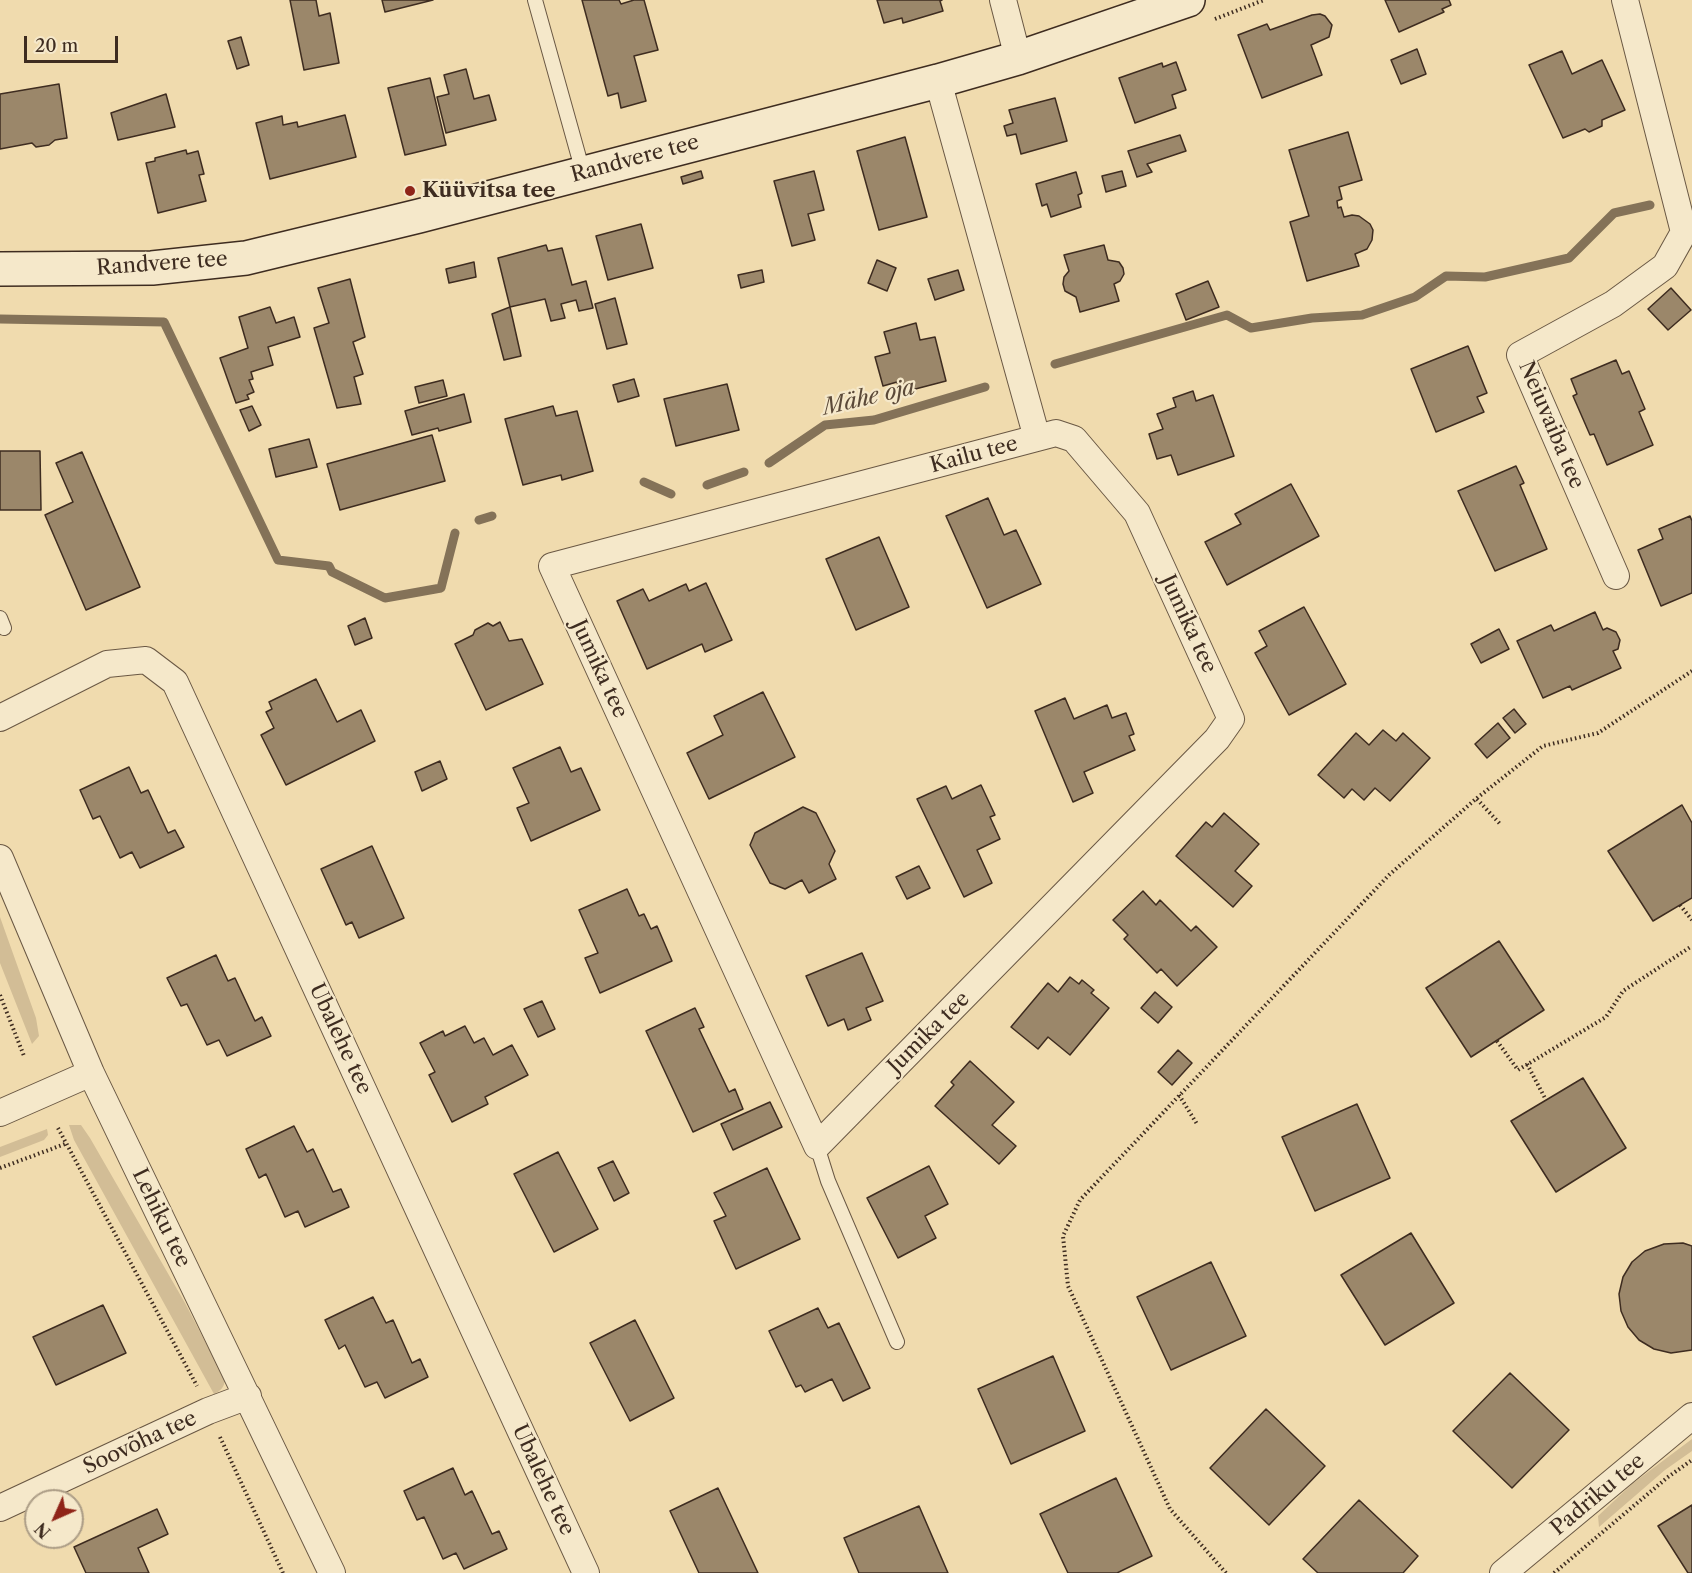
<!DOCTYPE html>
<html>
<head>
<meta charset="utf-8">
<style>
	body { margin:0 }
	#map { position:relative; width:1692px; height:1573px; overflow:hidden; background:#f0dbae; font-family:"Libre Caslon Text",serif }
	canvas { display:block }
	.north { position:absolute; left:24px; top:1489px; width:60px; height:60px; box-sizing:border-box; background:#f5e8ca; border:2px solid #ac9d86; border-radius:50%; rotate:225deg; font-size:16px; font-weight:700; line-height:24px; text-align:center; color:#3e2c20 }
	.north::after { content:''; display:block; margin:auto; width:21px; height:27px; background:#8f2418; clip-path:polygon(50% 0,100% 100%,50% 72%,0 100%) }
	.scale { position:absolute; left:24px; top:36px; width:94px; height:27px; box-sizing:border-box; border:3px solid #3e2c20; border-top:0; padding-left:8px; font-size:18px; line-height:21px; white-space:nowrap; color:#3e2c20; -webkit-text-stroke:4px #f5e8ca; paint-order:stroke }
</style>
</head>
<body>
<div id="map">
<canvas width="1692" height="1573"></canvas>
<div class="north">N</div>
<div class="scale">20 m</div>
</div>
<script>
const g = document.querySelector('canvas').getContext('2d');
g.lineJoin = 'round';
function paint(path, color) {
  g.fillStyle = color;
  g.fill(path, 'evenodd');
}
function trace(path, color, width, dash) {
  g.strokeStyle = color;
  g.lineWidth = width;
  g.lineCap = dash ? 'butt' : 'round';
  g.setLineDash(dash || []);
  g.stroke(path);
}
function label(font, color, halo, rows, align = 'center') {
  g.font = font + ' "Libre Caslon Text",serif';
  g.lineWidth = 4.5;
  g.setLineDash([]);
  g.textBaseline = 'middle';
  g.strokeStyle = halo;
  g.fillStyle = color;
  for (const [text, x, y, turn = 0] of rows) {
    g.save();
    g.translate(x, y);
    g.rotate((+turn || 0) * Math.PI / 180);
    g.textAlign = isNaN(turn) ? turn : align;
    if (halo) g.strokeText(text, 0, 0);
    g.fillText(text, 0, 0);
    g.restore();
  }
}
const green = new Path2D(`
	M0 917 36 1018 39 1036 32 1044 0 963Z
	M69 1125H81L90 1138 185 1303 225 1380C224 1387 221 1391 214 1394L74 1140Z
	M47 1129 48 1135 44 1140 0 1157V1147Z
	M1692 1439V1451L1665 1470 1599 1527 1598 1516 1632 1484Z`);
const stream = new Path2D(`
	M0 319 164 322 278 560 329 566 332 572 385 598 441 588 455 533
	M1055 364 1227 315 1251 328 1312 318 1362 315 1415 297 1446 276 1485 277 1569 258 1614 213 1650 205
	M769 463 825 425 874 420 985 387
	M644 482 671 494
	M707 485 744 472
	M479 520 492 516`);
const building = new Path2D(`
	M290 0H316L319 16 330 13 339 63 304 70Z
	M382 0H433L385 12Z
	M582 0H619L621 4 634 0H644L658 50 634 56 646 101 621 108 618 93 608 96Z
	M877 0H942L940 1 943 11 903 23 902 18 884 23Z
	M1385 0H1449L1451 5 1442 9 1444 12 1399 32Z
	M1320 14 1325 16 1332 25 1329 37 1311 45 1322 75 1262 98 1238 35 1267 24 1270 30 1312 15Z
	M241 37 249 65 237 69 228 41Z
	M1417 49 1426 74 1401 84 1391 60Z
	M1562 51 1572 74 1602 60 1625 110 1602 120V126L1589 132 1585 129 1563 138 1529 65Z
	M1176 62 1186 90 1172 95 1176 108 1135 123 1119 78 1162 63 1163 67Z
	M466 69 474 99 489 95 496 120 446 133 437 97 449 94 444 75Z
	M430 78 446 145 405 155 388 88Z
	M59 84 67 138 55 140 49 145 36 147 32 143 0 149V94Z
	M166 94 175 127 118 140 111 113Z
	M1055 98 1067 141 1021 154 1016 134 1007 136 1004 126 1013 123 1009 110Z
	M345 115 356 157 270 179 256 123 282 116 283 125 297 122 298 127Z
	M1348 132 1362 180 1339 187 1342 199 1337 201 1338 208 1341 207 1344 217 1352 215 1359 216 1370 224 1373 230 1372 240 1367 249 1355 254 1359 266 1307 281 1290 222 1309 216 1289 150Z
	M1180 135 1186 151 1147 164 1152 172 1137 177 1128 151Z
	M905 137 927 217 879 230 857 151Z
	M186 150 187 154 198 151 204 174 199 175 206 201 158 213 146 163 155 161V158Z
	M701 171 703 178 683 184 681 177Z
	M814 171 824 210 808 214 815 240 792 246 774 181Z
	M1122 171 1126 186 1106 192 1102 176Z
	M1076 172 1082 193 1078 195 1081 207 1051 217 1047 204 1042 206 1036 184Z
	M641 224 653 268 608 280 596 236Z
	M546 245 548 251 562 248 572 285 586 281 593 308 579 311 576 300 561 304 565 318 551 321 545 299 510 307 498 258Z
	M1104 245 1108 260 1119 262 1123 268 1124 274 1120 281 1114 284 1119 301 1080 312 1076 297 1065 291 1063 284 1064 277 1069 271 1064 255Z
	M877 260 896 268 887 291 868 283Z
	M474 262 476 277 449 283 446 269Z
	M762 270 764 282 741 288 738 275Z
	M958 270 964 290 935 300 928 279Z
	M350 279 365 337 353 342 363 374 354 377 361 404 337 408 314 328 329 323 318 288Z
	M1208 281 1219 307 1186 320 1176 294Z
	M1671 288 1691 310 1668 330 1648 309Z
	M615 298 627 344 607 349 595 304Z
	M270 307 276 323 294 317 300 337 268 347 273 365 251 372 253 379 249 380 254 392 247 395 249 399 236 403 220 358 248 348 239 317Z
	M510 307 521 356 504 360 492 314Z
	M916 323 920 340 935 337 946 381 900 393 897 382 883 386 875 357 890 353 884 332Z
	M1468 346 1487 393 1477 397 1484 412 1436 432 1411 369Z
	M1616 360 1622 374 1629 371 1645 409 1639 412 1653 445 1607 465 1594 434 1590 435 1573 396 1577 394 1571 379Z
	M634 379 639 396 618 402 613 385Z
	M443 380 447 396 419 403 415 387Z
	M727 384 739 430 676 446 664 399Z
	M1193 391 1196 401 1213 395 1234 456 1178 475 1171 455 1157 459 1149 434 1163 429 1157 414 1176 407 1173 398Z
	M464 394 471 422 439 431 438 428 412 435 405 411Z
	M252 406 261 425 249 431 240 410Z
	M553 406 556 416 577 411 593 471 562 480 561 475 523 485 505 419Z
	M432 435 445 481 340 510 327 464Z
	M309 439 317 467 276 477 269 449Z
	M0 451H40L41 510H0Z
	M82 452 140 587 86 610 45 515 73 502 56 463Z
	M1516 466 1524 483 1520 485 1547 549 1495 571 1458 491Z
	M1291 484 1319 536 1227 585 1205 542 1241 524 1235 514Z
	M988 498 1004 535 1016 530 1041 584 987 608 946 516Z
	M1690 516 1692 521V593L1661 606 1638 550 1663 539 1659 529Z
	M879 537 909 607 856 630 826 559Z
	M706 583 732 640 705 652 702 644 647 669 617 601 643 589 649 601 686 584 689 591Z
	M1304 607 1346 684 1289 715 1255 653 1267 646 1259 631Z
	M1595 612 1603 630 1607 628 1616 632 1620 640 1618 649 1613 651 1621 668 1572 690 1570 686 1543 698 1517 641 1551 625 1554 631Z
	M365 618 372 638 355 645 348 626Z
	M500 622 509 641 522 639 543 684 486 710 455 644 473 635 475 630 488 623 493 626Z
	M1499 629 1509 649 1481 663 1471 644Z
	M316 679 337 722 361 710 375 741 286 785 261 735 274 728 266 712 272 709 269 702Z
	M763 692 795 757 709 799 687 753 723 735 714 716Z
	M1065 698 1074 719 1107 705 1112 718 1126 713 1134 734 1129 736 1135 750 1084 772 1093 793 1073 802 1035 711Z
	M1514 709 1526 724 1515 733 1503 718Z
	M1498 723 1510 738 1487 758 1475 744Z
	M1383 730 1396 741 1403 733 1430 758 1390 801 1375 788 1364 800 1352 789 1344 798 1318 775 1356 733 1369 745Z
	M560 747 571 772 581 768 600 810 531 841 517 808 529 803 513 768Z
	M440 761 447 779 422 791 415 772Z
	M129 767 141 793 148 790 168 833 175 830 184 847 140 868 132 852 120 858 100 816 93 819 80 790Z
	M981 785 995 815 990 817 1000 839 977 850 992 883 964 897 917 799 946 786 952 799Z
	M1682 805 1692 823V898L1653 921 1608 851Z
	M803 807 816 813 835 851 829 864 836 879 809 893 802 880 785 889 770 883 750 845 755 833Z
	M1224 813 1259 844 1235 871 1252 886 1233 907 1176 856 1206 822 1212 827Z
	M372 846 404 918 359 938 352 922 346 925 321 869Z
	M919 866 930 888 907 899 896 877Z
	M627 889 639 916 644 914 651 929 657 926 672 961 600 993 585 958 598 953 579 910Z
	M1143 891 1156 905 1160 900 1191 931 1196 926 1217 947 1177 986 1161 969 1157 973 1124 939 1128 935 1113 920Z
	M1499 941 1544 1010 1471 1057 1426 988Z
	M862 953 883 1001 866 1008 871 1020 848 1030 844 1019 828 1026 806 976Z
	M216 955 228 981 235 978 255 1021 262 1017 271 1036 227 1056 219 1040 207 1045 187 1004 181 1006 167 978Z
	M1070 977 1079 984 1082 980 1094 990 1091 993 1109 1008 1070 1055 1048 1037 1038 1049 1011 1027 1048 983 1058 992Z
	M1155 992 1172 1007 1158 1023 1141 1008Z
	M542 1001 555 1029 538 1037 524 1009Z
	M695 1008 704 1027 699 1029 729 1092 735 1089 743 1109 693 1132 646 1031Z
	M465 1026 474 1043 484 1038 493 1055 512 1045 528 1075 485 1097 488 1104 452 1122 429 1075 435 1072 420 1043 443 1031 445 1036Z
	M1178 1050 1192 1063 1172 1085 1158 1072Z
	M970 1061 1014 1102 992 1125 1016 1146 999 1164 935 1106 954 1085 951 1082Z
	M1583 1078 1626 1148 1556 1192 1511 1121Z
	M770 1102 782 1127 733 1150 721 1124Z
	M1357 1104 1390 1178 1315 1211 1282 1137Z
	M294 1126 307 1152 313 1149 333 1192 341 1189 349 1207 305 1227 298 1211 285 1217 266 1174 259 1178 246 1149Z
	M558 1152 598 1229 554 1252 514 1174Z
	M613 1161 629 1193 614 1201 598 1168Z
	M929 1166 948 1204 925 1216 936 1238 898 1258 867 1198Z
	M767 1168 800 1239 736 1269 714 1221 726 1216 714 1193Z
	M1411 1233 1454 1303 1385 1345 1341 1275Z
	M1683 1243 1692 1246V1350L1671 1353 1654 1349 1639 1340 1628 1327 1621 1311 1619 1294 1623 1277 1632 1262 1645 1251 1664 1244Z
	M1211 1262 1246 1336 1171 1370 1137 1297Z
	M373 1297 386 1323 393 1320 412 1363 420 1359 428 1377 385 1398 377 1382 365 1387 345 1345 339 1349 325 1320Z
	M103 1305 126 1353 56 1385 33 1337Z
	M818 1308 828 1328 839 1323 870 1388 843 1401 832 1379 805 1392 801 1385 796 1387 769 1331Z
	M635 1320 674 1398 630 1421 590 1343Z
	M1053 1356 1085 1431 1011 1464 978 1389Z
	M1510 1373 1569 1430 1512 1488 1453 1431Z
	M1266 1409 1325 1466 1269 1525 1210 1468Z
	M453 1468 465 1495 472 1491 492 1534 499 1531 507 1549 464 1569 456 1553 443 1559 424 1517 417 1520 404 1491Z
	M1116 1478 1152 1556 1117 1573H1068L1040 1514Z
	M718 1488 758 1573H699L670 1511Z
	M1359 1500 1418 1556 1403 1573H1318L1303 1559Z
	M1692 1505V1573H1688L1658 1526Z
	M919 1506 948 1573H859L844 1538Z
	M157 1509 168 1534 138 1548 149 1573H86L74 1547Z`);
const path = new Path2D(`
	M1215 19 1264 0
	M1477 799 1501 825
	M1680 905 1692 920
	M0 995 24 1056
	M1497 1041 1518 1070 1606 1017 1623 991 1692 946
	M1527 1064 1546 1100
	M1179 1095 1197 1124
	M58 1128 197 1386
	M0 1168 65 1144
	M220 1437 283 1573
	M1226 1573 1170 1509 1068 1286 1063 1236 1080 1200 1389 875 1477 798 1543 746 1598 733 1692 671
	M1554 1573 1668 1477 1692 1460`);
const lane = new Path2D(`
	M535 0 583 172
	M0 618 4 628
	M817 1146 828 1181 897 1342`);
const street = new Path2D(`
	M1003 0 1018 58
	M938 81 1037 438 552 566 817 1146 1217 739 1231 719 1137 513 1074 439 1056 433 1037 438
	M1616 576 1520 355 1613 304 1665 266 1684 232 1625 0
	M0 718 107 664 146 660 175 682 586 1573
	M0 858 91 1073 332 1573
	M0 1113 91 1073
	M0 1508 208 1411 248 1396
	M1503 1573 1692 1416`);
const secondary = new Path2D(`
	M0 269 152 268 246 258 419 216 938 81 1018 58 1188 0`);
const markers = [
	[410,191,6,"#8f2418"]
];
const streetNames = [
	["Randvere tee",635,159,-15],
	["Randvere tee",162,264,-4],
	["Neiuvaiba tee",1551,425,67],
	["Kailu tee",974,455,-15],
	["Jumika tee",1188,624,65],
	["Jumika tee",599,669,65],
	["Jumika tee",929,1033,-45],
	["Ubalehe tee",340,1039,65],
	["Lehiku tee",161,1218,64],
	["Soovõha tee",140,1443,-25],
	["Ubalehe tee",543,1480,65],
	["Padriku tee",1598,1495,-40]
];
const poiNames = [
	["Küüvitsa tee",422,191]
];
const waterNames = [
	["Mähe oja",869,398,-13]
];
paint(green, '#d2bd96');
trace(stream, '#847258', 9);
paint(building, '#9b876a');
trace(building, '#3e2c20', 1.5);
trace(lane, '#6a5844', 16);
trace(street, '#6a5844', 28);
trace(secondary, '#3e2c20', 36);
trace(path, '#3e2c20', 4, [1.5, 3]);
trace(lane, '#f5e8ca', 14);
trace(street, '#f5e8ca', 26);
trace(secondary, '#f5e8ca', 33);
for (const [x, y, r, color] of markers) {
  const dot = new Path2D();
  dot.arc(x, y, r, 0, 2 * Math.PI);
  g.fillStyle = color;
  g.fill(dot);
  trace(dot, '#f5e8ca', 2);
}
label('21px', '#3e2c20', '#f5e8ca', streetNames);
label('bold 21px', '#3e2c20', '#f5e8ca', poiNames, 'left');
label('italic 22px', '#5b4938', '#f5e8ca', waterNames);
</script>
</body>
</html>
